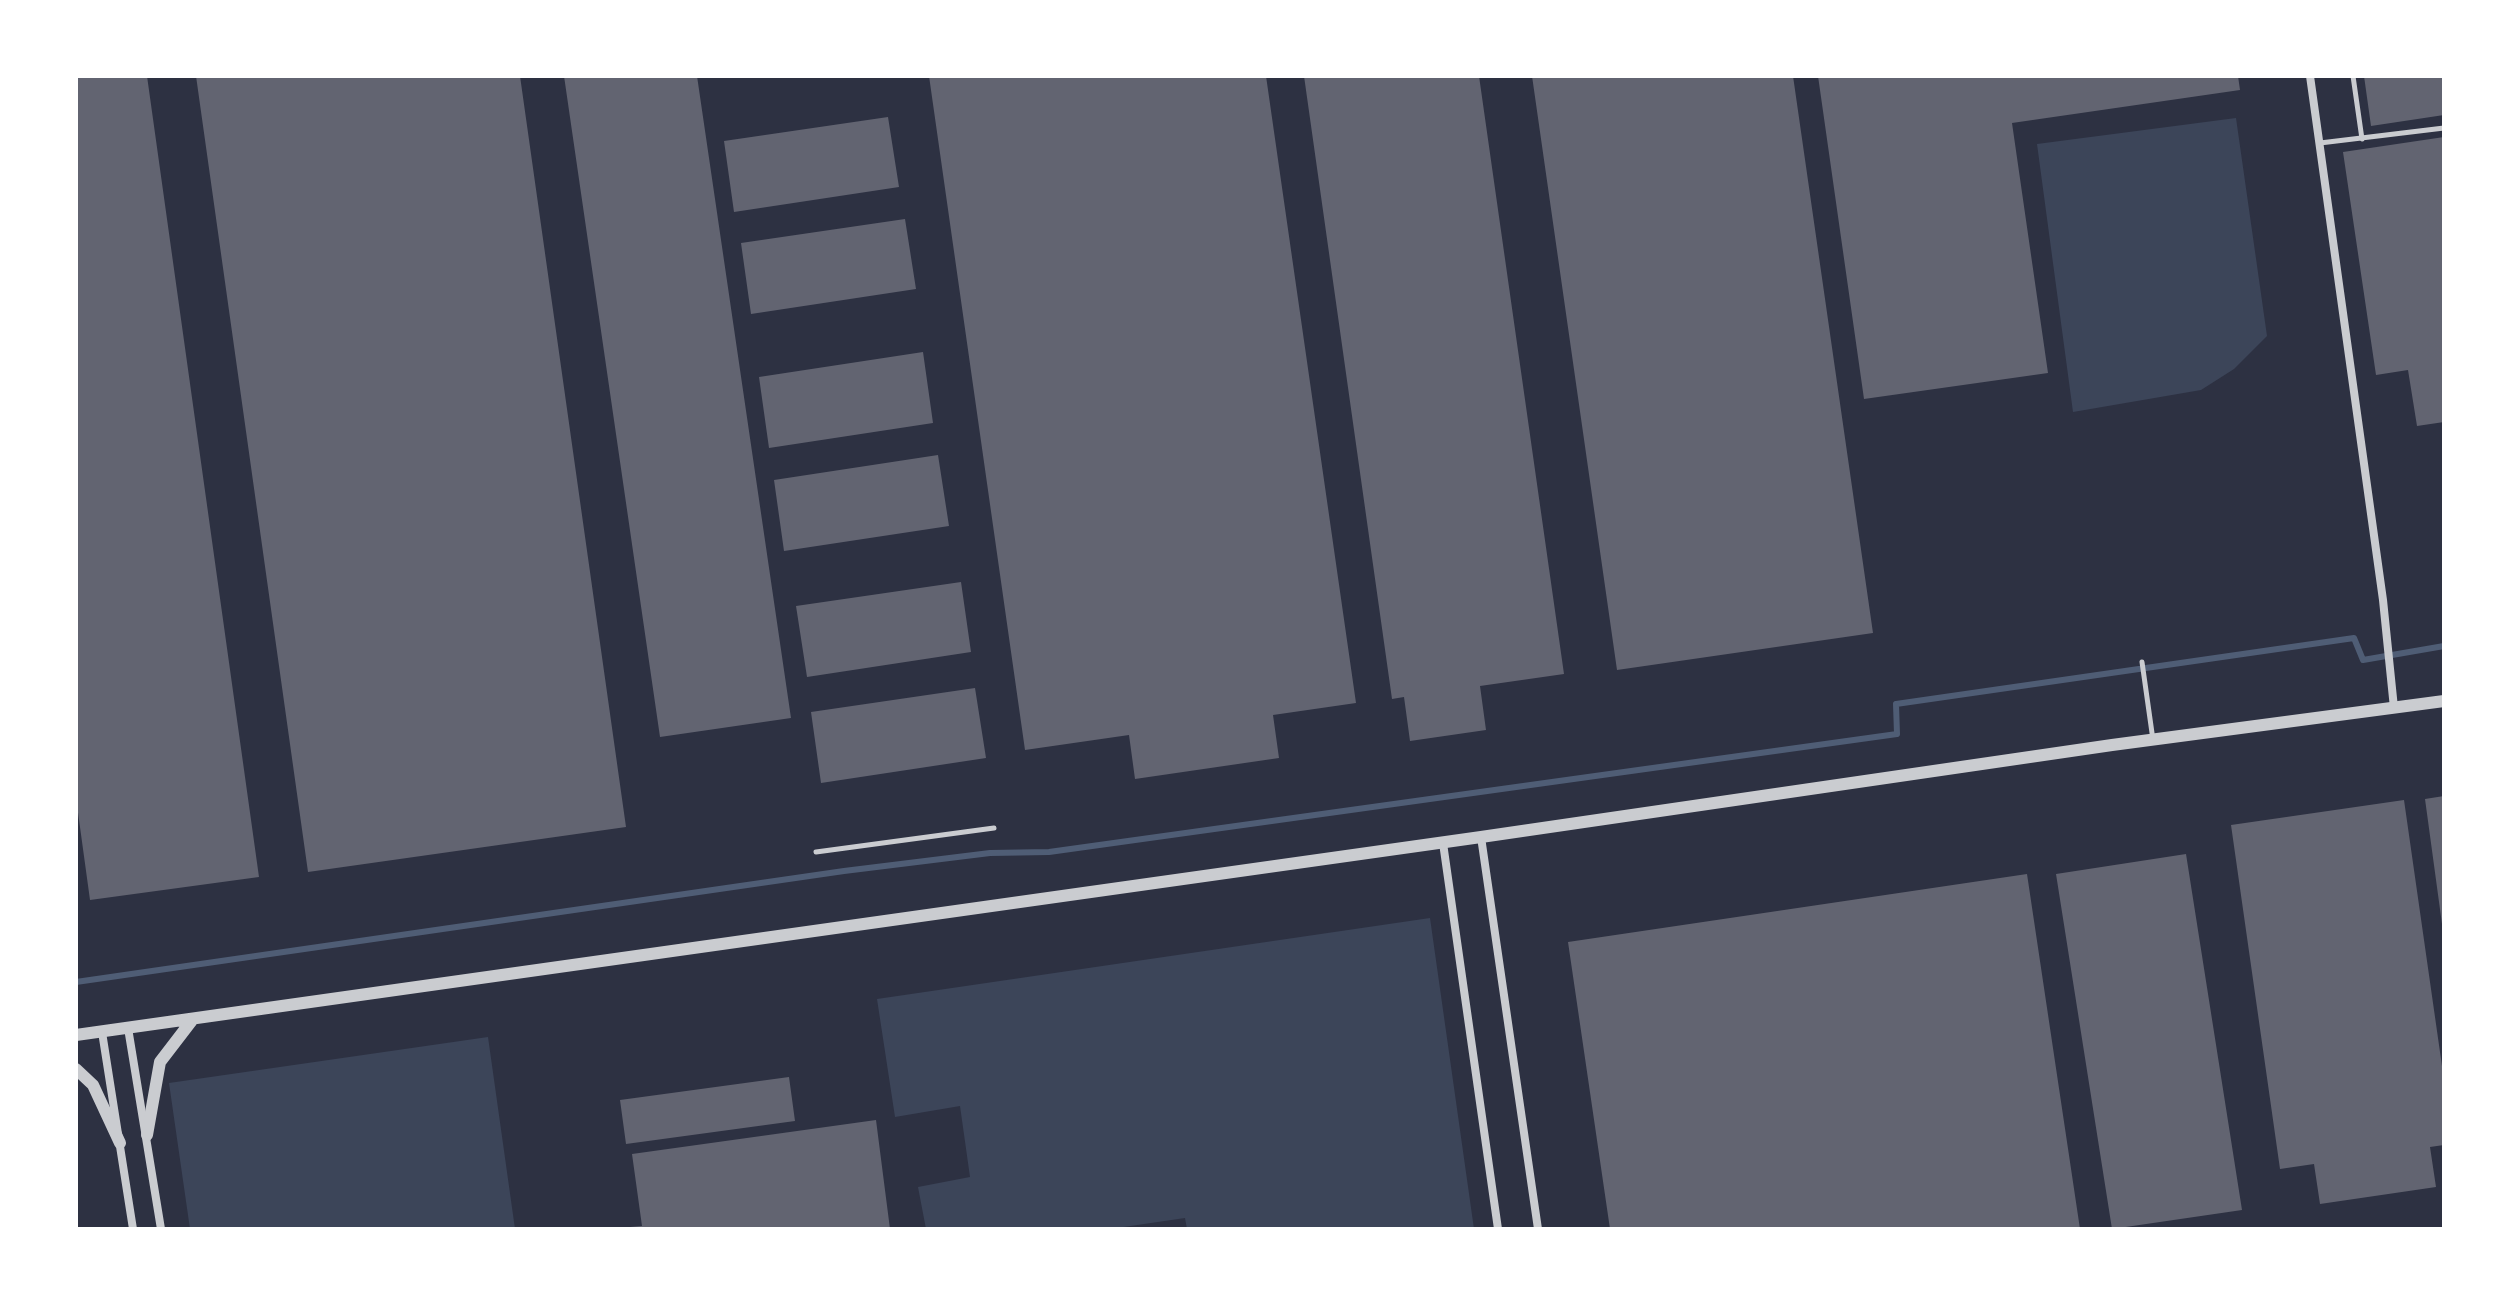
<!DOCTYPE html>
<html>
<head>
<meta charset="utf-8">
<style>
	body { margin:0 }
	#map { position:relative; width:2520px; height:1305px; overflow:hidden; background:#2d3142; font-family:Commissioner,sans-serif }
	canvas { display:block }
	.frame { position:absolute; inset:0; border:78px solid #fff; pointer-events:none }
</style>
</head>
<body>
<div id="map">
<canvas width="2520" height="1305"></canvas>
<div class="frame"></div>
</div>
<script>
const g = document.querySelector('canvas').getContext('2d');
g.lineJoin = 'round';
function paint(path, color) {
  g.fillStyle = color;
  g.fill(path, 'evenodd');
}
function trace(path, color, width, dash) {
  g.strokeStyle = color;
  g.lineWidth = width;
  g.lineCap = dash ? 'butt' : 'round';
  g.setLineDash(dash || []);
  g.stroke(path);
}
const green = new Path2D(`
	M2236 118 2267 336 2234 369 2201 390 2073 412 2037 144Z
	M1430 918 1474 1229H1187L1185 1218 1110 1229H926L918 1187 970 1177 960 1106 895 1117 877 999Z
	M488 1037 515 1229H190L169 1083Z`);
const stream = new Path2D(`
	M76 982 844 871 990 853 1049 852 1897 734 1896 704 2354 638 2363 660 2444 646`);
const building = new Path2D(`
	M76 76H147L259 877 90 900 76 798Z
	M196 76H520L626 827 308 872Z
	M564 76H697L791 718 660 737Z
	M929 76H1266L1356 703 1273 715 1279 758 1135 779 1129 735 1025 750Z
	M1304 76H1479L1564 674 1480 686 1486 730 1410 741 1404 697 1392 699Z
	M1532 76H1793L1873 633 1617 670Z
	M1818 76H2238L2240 90 2012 123 2048 373 1864 399Z
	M2364 76H2444V115L2371 126Z
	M888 117 899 187 734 212 724 141Z
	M2444 137V422L2417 426 2408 370 2376 375 2343 152Z
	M905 219 916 289 751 314 741 243Z
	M923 352 933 423 769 448 759 377Z
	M938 455 949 526 784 551 774 480Z
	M961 582 971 652 807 677 796 606Z
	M975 688 986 758 821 783 811 712Z
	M2444 796V923L2442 924 2425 799Z
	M2404 800 2444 1080V1145L2430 1147 2436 1187 2320 1204 2314 1164 2280 1169 2231 825Z
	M2186 854 2242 1210 2112 1229 2056 874Z
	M2027 874 2080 1229H1610L1568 942Z
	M789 1077 795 1121 626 1144 620 1100Z
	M876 1120 890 1229H630V1227L642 1226 632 1154Z`);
const service = new Path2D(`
	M2353 76 2362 139
	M2320 143 2444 128
	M2142 662 2153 740
	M816 852 994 828`);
const minor = new Path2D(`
	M2310 76 2383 600 2394 708
	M1481 837 1538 1229
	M1443 843 1498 1229
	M128 1028 161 1229
	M102 1032 133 1229`);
const tertiary = new Path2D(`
	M76 1035 1481 837 2112 745 2444 701
	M76 1069 93 1085 120 1143
	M147 1135 160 1062 193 1019`);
paint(green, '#3c4559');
trace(stream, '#4f5d75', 6);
paint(building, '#626471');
trace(service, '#caccd0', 5);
trace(minor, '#caccd0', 8);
trace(tertiary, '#caccd0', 12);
</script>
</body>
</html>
